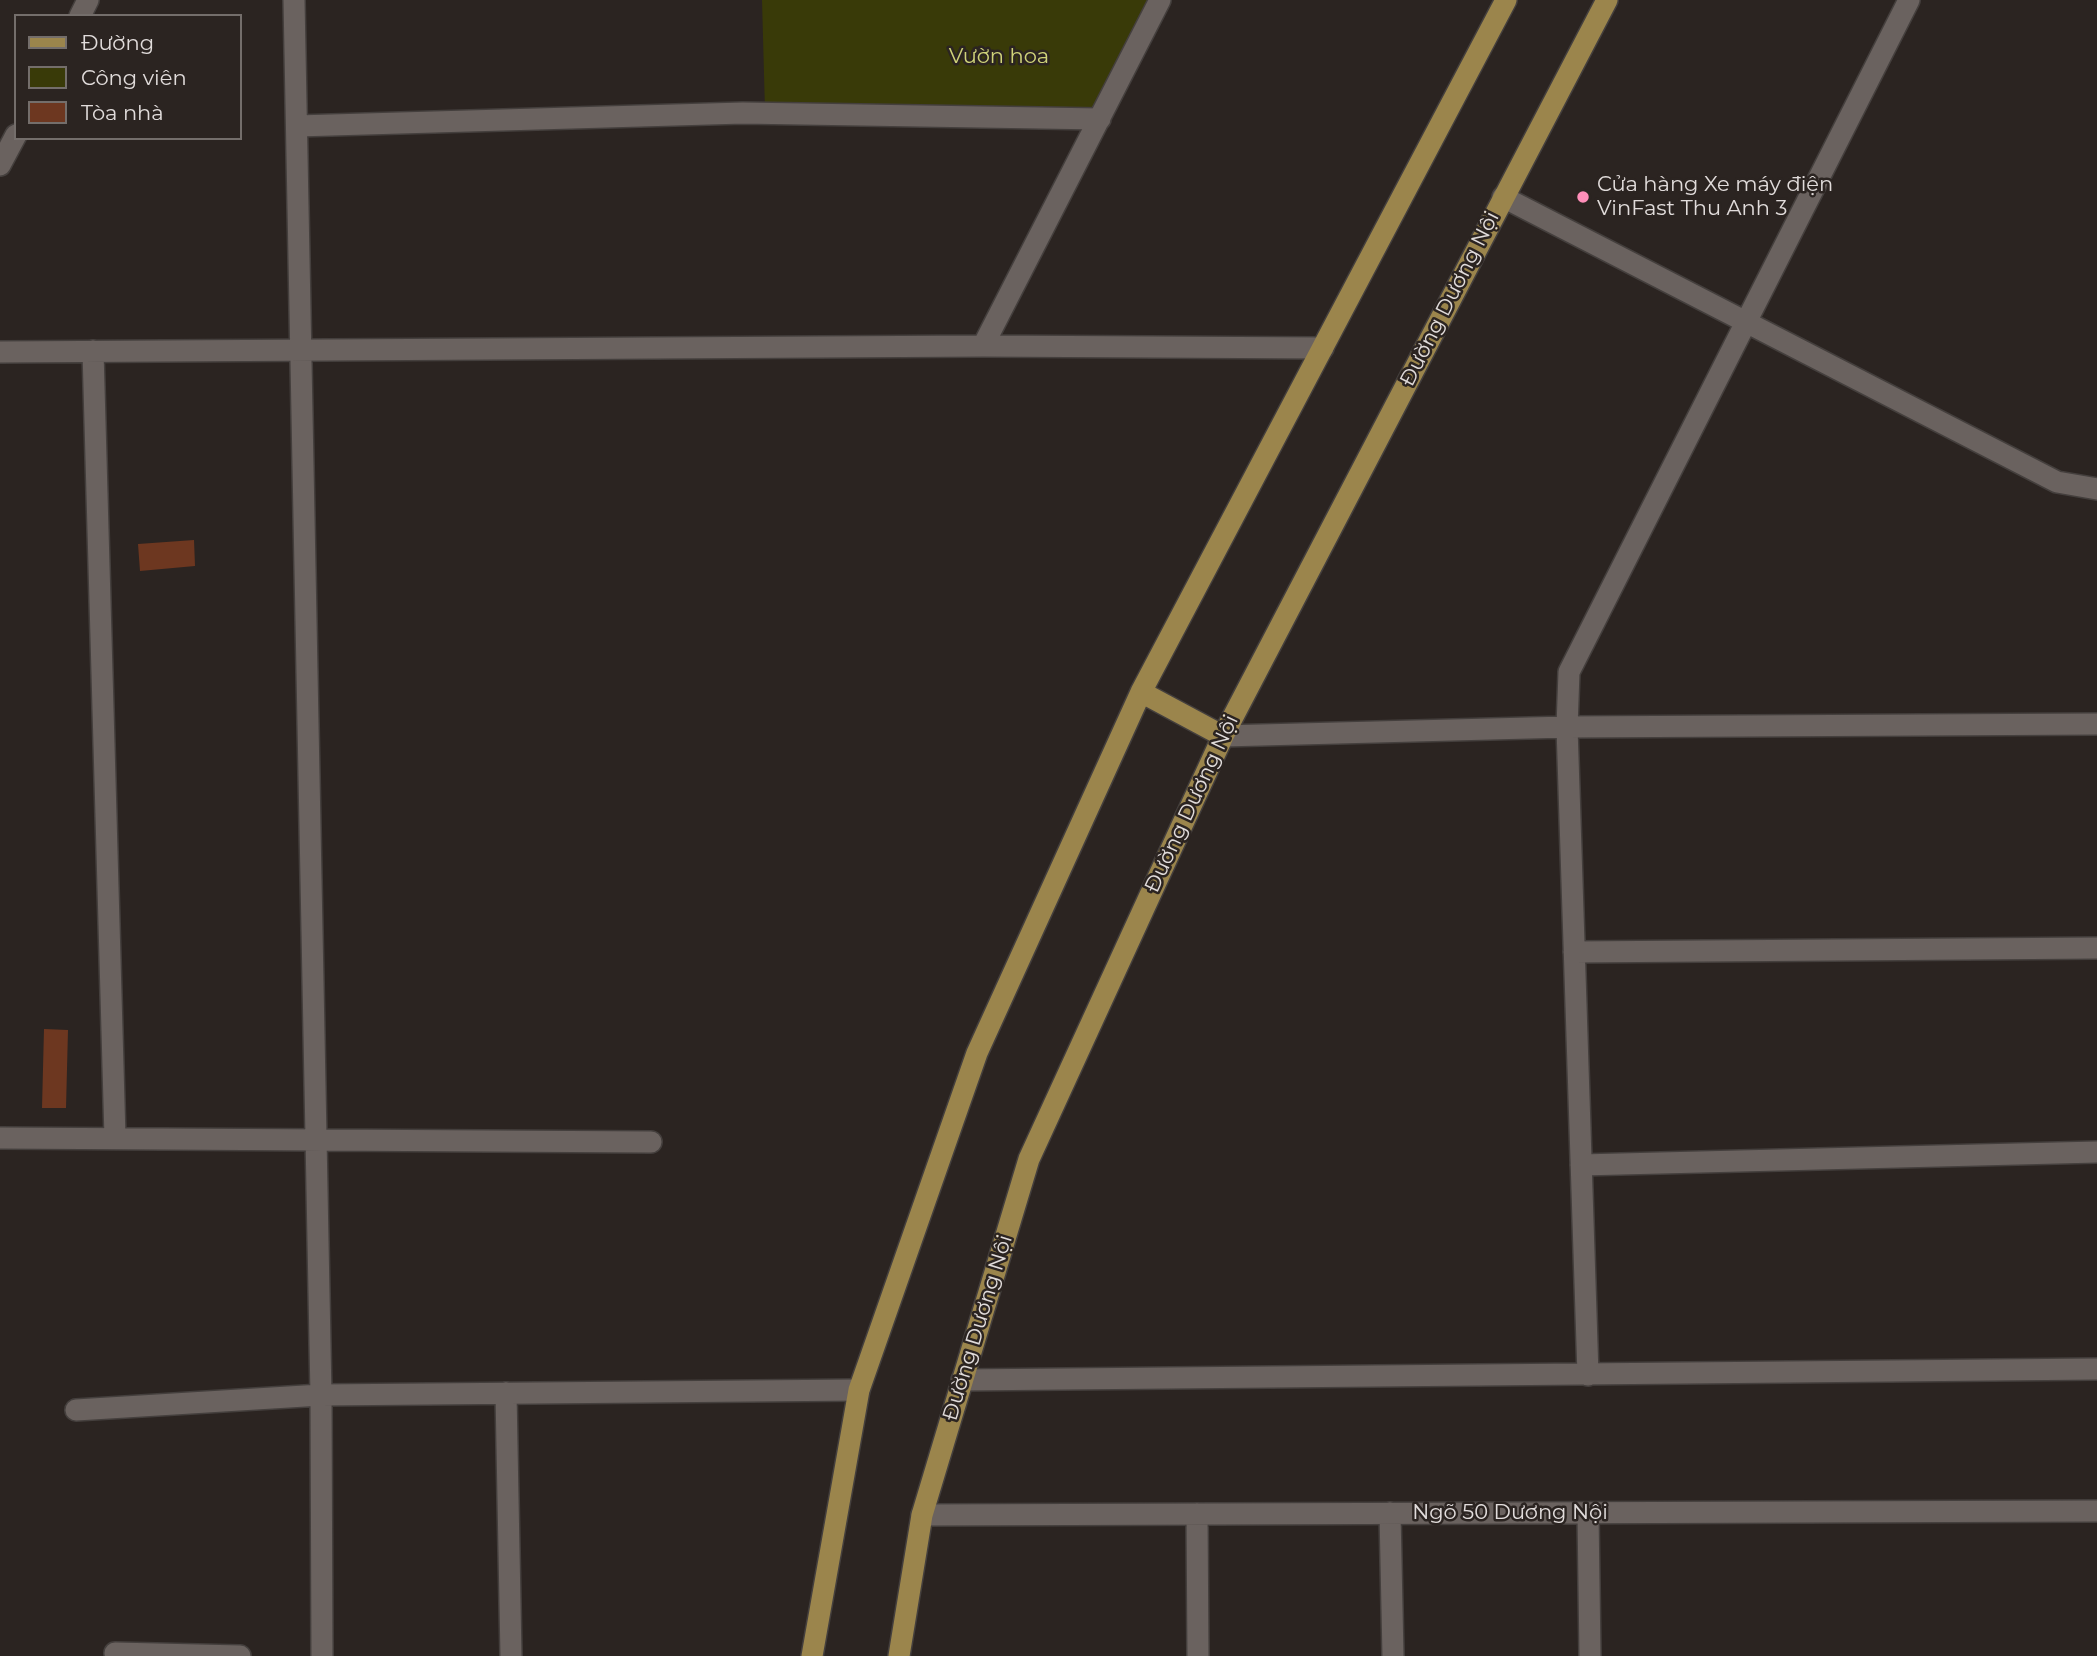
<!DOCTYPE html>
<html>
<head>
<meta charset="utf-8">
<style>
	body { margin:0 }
	#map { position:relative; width:2097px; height:1656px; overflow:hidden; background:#2b2421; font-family:Montserrat,sans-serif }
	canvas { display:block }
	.legend { position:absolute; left:14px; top:14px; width:228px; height:126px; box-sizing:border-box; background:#2b2421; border:2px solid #746e6b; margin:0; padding:9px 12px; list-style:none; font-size:21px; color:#e1dcdb }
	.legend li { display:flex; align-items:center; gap:14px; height:35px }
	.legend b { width:35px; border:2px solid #746e6b }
</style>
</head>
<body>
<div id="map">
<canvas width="2097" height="1656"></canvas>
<ul class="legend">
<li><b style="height:9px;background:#9b854c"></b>Đường</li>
<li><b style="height:19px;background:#393a08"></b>Công viên</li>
<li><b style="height:19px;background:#6d3720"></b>Tòa nhà</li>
</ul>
</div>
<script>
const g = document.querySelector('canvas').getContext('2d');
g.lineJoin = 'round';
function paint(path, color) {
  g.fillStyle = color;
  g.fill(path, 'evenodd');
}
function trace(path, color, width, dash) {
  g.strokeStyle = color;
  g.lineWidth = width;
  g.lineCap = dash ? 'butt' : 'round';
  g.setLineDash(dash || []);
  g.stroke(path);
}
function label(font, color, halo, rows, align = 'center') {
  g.font = font + ' Montserrat,sans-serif';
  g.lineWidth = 5;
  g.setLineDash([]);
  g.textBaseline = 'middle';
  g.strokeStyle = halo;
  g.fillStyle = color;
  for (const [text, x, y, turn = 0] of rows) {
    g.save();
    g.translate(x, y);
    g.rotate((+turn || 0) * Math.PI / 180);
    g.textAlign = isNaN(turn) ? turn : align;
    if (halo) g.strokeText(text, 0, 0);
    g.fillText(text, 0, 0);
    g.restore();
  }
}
const green = new Path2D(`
	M762 0H1158L1098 116 765 111Z`);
const building = new Path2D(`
	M194 540 195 566 140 571 138 544Z
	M44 1029 68 1030 66 1108H42Z`);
const minor = new Path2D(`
	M294 0 321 1395 322 1656
	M80 16 88 0
	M297 126 743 113 1100 119
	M0 165 16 135
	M1503 197 2057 482 2097 489
	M983 346 1160 0
	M93 351 115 1138
	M0 352 983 346 1323 348
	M1223 736 1567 727 2097 724
	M1574 952 2097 948
	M0 1138 651 1142
	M1581 1165 2097 1152
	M1588 1375 1567 727 1569 672 1909 0
	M962 1380 2097 1369
	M506 1393 511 1656
	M76 1410 321 1395 859 1390
	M1390 1513 1393 1656
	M1588 1513 1590 1656
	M1197 1514 1198 1656
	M922 1515 2097 1511
	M115 1653 240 1656`);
const major = new Path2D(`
	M1141 692 1223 736
	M812 1656 859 1390 977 1053 1141 692 1506 0
	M899 1656 922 1515 1029 1159 1223 736 1607 0`);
const markers = [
	[1583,197,7,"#ff8eb9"]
];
const parkNames = [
	["Vườn hoa",999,57]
];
const poiNames = [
	["Cửa hàng Xe máy điện",1597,185],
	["VinFast Thu Anh 3",1597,209]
];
const streetNames = [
	["Đường Dương Nội",1450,299,-63],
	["Đường Dương Nội",1192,804,-65],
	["Đường Dương Nội",978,1328,-73],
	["Ngõ 50 Dương Nội",1510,1513]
];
paint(green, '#393a08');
paint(building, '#6d3720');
trace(minor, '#443f3d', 24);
trace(major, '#443f3d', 24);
trace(minor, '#6a625f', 21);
trace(major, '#9b854c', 21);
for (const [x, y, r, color] of markers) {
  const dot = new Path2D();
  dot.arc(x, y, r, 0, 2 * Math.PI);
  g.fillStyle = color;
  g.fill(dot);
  trace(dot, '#2b2421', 2.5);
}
label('21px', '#cfd379', '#2b2421', parkNames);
label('21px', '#e1dcdb', '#2b2421', poiNames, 'left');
label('21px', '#e1dcdb', '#2b2421', streetNames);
</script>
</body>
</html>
